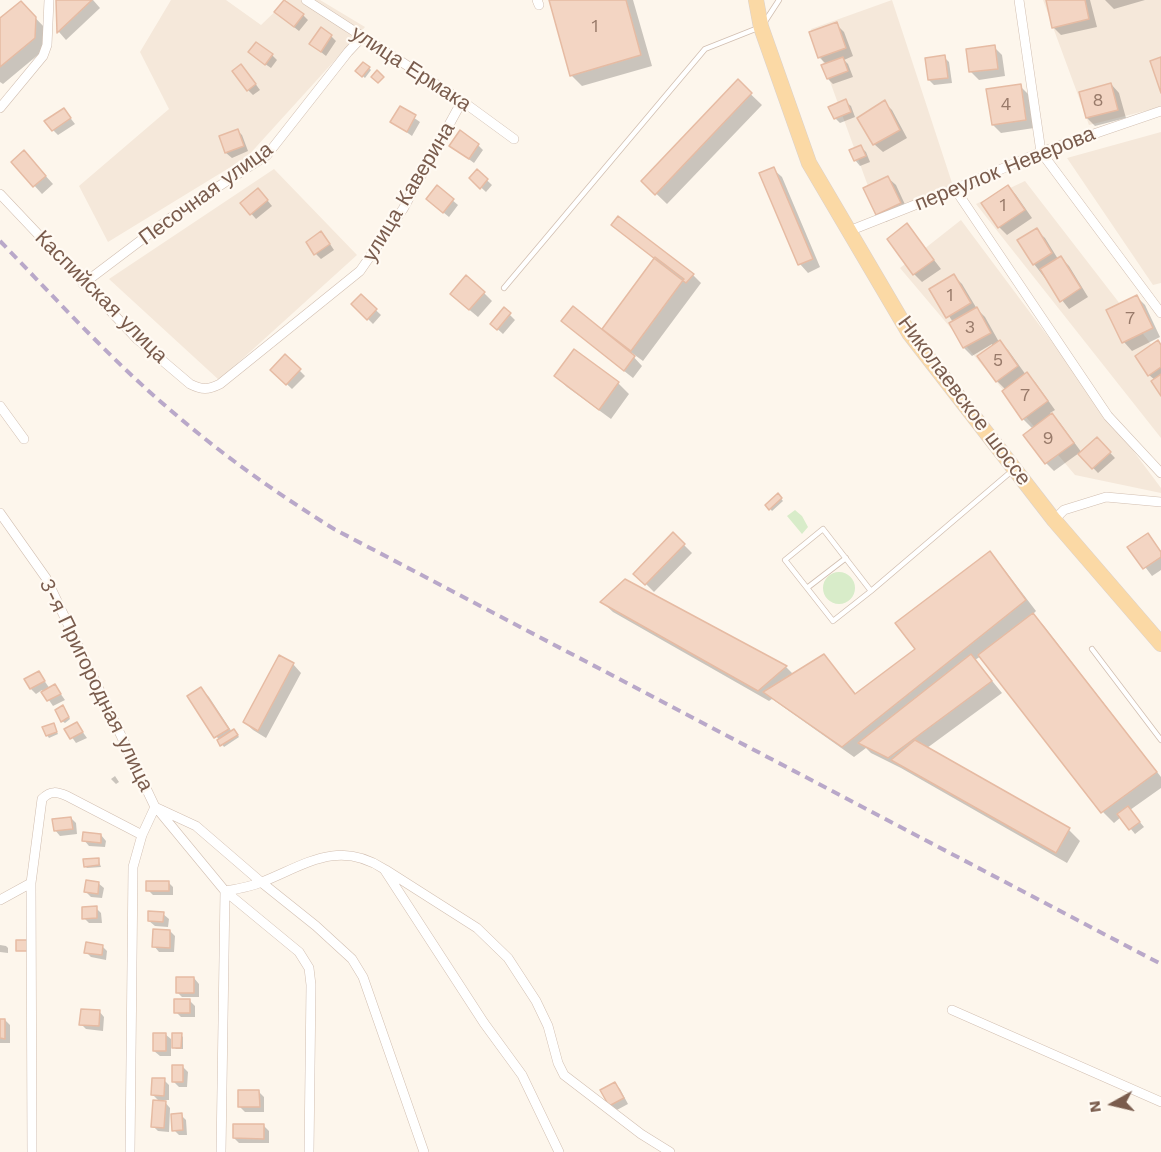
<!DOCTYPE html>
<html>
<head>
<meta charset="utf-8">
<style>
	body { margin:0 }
	#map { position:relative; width:1161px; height:1152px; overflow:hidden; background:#fdf6ec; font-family:"Work Sans",sans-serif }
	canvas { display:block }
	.north { position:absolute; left:1083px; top:1074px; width:60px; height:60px; -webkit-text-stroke:4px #fffaf3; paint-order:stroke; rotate:262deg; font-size:16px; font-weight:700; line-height:24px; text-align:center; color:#7a5c4d }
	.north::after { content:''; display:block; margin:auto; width:21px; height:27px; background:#7a5c4d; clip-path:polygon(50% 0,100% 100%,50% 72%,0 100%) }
</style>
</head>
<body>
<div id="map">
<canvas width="1161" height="1152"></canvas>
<div class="north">N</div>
</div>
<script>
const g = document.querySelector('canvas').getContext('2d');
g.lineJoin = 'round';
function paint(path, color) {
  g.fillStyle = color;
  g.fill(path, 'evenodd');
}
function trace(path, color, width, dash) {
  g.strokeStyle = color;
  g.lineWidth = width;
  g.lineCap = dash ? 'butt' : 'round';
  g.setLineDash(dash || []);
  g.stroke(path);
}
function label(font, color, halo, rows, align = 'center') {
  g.font = font + ' "Work Sans",sans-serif';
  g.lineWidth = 4.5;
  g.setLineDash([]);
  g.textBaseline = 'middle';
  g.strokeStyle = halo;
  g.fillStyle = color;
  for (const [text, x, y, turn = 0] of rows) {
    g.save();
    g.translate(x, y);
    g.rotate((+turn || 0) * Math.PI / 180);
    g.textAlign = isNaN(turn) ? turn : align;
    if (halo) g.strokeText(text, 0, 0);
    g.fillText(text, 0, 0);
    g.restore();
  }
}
const residential = new Path2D(`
	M171 0H226L261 25 287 0H320L365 27 247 157 108 242 79 186 169 109 140 52Z
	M892 0 954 189 877 211 811 29Z
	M1043 0H1161V107L1089 125Z
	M1161 132V283L1153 285 1067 158Z
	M274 169 357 255 219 380 109 279Z
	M1025 181 1161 357V438L976 204Z
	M961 220 1161 488V493L1075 475 900 268Z`);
const green = new Path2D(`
	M795 510 802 516 808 527 802 534 787 516Z
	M823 588a16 16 0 1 1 32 0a16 16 0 1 1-32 0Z`);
const shadow = new Path2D(`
	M57 0H93L100 8 66 40 59 32Z
	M551 0H633L652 66 582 86 571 75Z
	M1047 0H1090L1097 27 1061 35 1053 27Z
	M1105 0H1145L1114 9Z
	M21 3 46 29 45 49 3 84 0 82V20Z
	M303 15 308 20 299 31 281 17Z
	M836 24 844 32 853 56 844 60 848 64 853 77 833 84 828 79 827 65 819 57 811 33Z
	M331 36 336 41 326 56 311 44Z
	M994 47 1002 55 1005 76 979 80 971 72Z
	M272 55 277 60 271 68 255 57Z
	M944 57 949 62 952 83 934 85 929 80Z
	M369 68 371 70 365 78 357 71Z
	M246 71 260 90 253 95 248 90Z
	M738 82 762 105 667 204 643 181Z
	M1111 84 1119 93 1126 118 1095 126 1087 118Z
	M1020 86 1028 94 1034 128 1001 133 993 125Z
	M845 101 851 106 855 117 840 123 835 118Z
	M884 102 892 110 907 138 883 152 874 144 860 118Z
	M400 108 420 122 412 136 392 122Z
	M68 115 75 124 58 135 53 130Z
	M237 130 242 135 248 151 232 158 226 153 220 137Z
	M478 145 483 150 474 163 451 146Z
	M861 147 866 152 870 162 860 166 855 160Z
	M32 161 53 184 42 194 13 162Z
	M773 169 782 177 820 267 808 273 800 264 761 174Z
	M477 171 492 185 486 192 471 178Z
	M887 177 896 185 908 211 886 222 878 214Z
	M1008 186 1016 195 1032 218 1007 235 999 227Z
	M437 187 458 205 449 217 433 204Z
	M263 195 272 206 256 219 242 203Z
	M613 225 693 275 701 283 643 361 632 353 631 354 642 366 633 378 571 329 611 339 612 337 604 329 656 259Z
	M907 225 941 269 922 282 914 274Z
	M1036 230 1045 238 1058 259 1061 258 1069 266 1088 297 1069 309 1034 264Z
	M326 238 334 250 321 259 316 254Z
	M954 276 962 284 977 309 985 317 999 342 1008 350 1026 375 1035 382 1055 410 1050 413 1060 423 1082 453 1097 439 1115 458 1098 473 1079 453 1054 471 1046 463 1033 429 1023 419 1006 390 997 381 992 344 972 356 964 348 951 323 953 322 931 290Z
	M484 293 492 301 478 317 460 302Z
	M361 296 381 315 373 324 353 304Z
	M1137 297 1145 305 1160 337 1132 351 1124 342 1108 310Z
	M504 309 515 320 503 334 492 324Z
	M1161 345V393L1155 380 1149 375Z
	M575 351 618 383 629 394 611 419 567 387 556 376Z
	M285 356 305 376 292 389 272 370Z
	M778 495 783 501 772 511 767 505Z
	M673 534 692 553 654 592 636 574Z
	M1148 535 1161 551V570L1152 576 1130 547Z
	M989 553 1000 564 1036 611 1033 614 1044 626 1161 777V788L1130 810 1144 827 1135 834 1121 817 1114 823 1103 812 981 656 975 660 1002 693 927 748 1069 830 1080 841 1067 863 901 768 871 753 866 748 854 757 772 699 769 701 613 612 602 602 625 581 786 667 794 675 824 656 857 695 917 650Z
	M293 664 301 673 266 738 253 730 244 722Z
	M39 673 50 689 55 686 65 700 53 706 42 690 36 694 31 689 26 680Z
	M201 689 209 697 232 732 236 733 239 737 224 747 189 697Z
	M65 709 70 719 65 723 62 721Z
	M77 724 87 738 76 743 66 729Z
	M53 725 58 734 49 738 47 735Z
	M115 776 119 782 116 784 111 779Z
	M71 818 76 823 77 834 60 836 55 830Z
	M101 835 106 841 105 847 89 846 84 840Z
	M98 859 101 867 87 868 85 866Z
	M168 882 173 887V895H153L148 890Z
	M98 883 104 888 102 898 91 897 86 892Z
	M96 908 101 913 102 923H89L84 918Z
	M163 914 169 919 168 927 155 926 149 921Z
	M170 931 175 936 174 952H159L154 946Z
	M0 945 6 946 8 948V953L0 952Z
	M102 946 107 951 106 960 91 957 86 952Z
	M194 978 199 984V997H182L177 992Z
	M190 1001 195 1006V1017H181L176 1012Z
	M99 1011 104 1017 103 1031 86 1029 81 1024Z
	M0 1020H5L10 1025V1043H0Z
	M165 1034 171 1039V1056H160L154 1051Z
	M181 1035 183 1037V1049H176L174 1047Z
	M183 1067 188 1072 187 1087H179L173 1081Z
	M164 1080 169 1085V1100H163L170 1108 169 1132 158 1131 153 1126 160 1102 153 1095Z
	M615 1084 620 1089 628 1104 615 1111 610 1106Z
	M259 1092 264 1097V1112H245L240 1107Z
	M181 1115 186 1120 187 1135H179L174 1130Z
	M264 1126 269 1131V1143H239L234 1138Z`);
const building = new Path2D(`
	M56 0H92L57 33Z
	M284 0 304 14 294 27 274 12Z
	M549 0H626L641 55 570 76Z
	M1046 0H1085L1089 19 1052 28Z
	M21 1 36 17 35 38 0 67V18Z
	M837 22 846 48 818 58 809 32Z
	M321 27 332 35 321 52 309 44Z
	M256 42 273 54 265 65 248 52Z
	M995 45 998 69 969 72 966 49Z
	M945 55 948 78 928 80 925 58Z
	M843 57 848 71 827 79 821 65Z
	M1161 57V93L1150 61Z
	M363 62 370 67 362 77 355 71Z
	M241 64 256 84 247 91 232 71Z
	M377 70 384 77 378 83 371 77Z
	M738 79 752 93 655 195 641 181Z
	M1111 83 1118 110 1086 118 1079 92Z
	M1021 84 1026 120 992 125 986 89Z
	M846 99 851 112 834 119 828 107Z
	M885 100 900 130 873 145 857 118Z
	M400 106 416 115 407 132 390 122Z
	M64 108 71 118 52 131 44 121Z
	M238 129 244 146 225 153 219 136Z
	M460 130 479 144 469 159 449 146Z
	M861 145 866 156 854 161 849 150Z
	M24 150 46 176 33 187 11 162Z
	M774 167 813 259 798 265 759 173Z
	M477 169 488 179 480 189 469 178Z
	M888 176 901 203 876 215 863 188Z
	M437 185 454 199 443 213 426 199Z
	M1008 185 1025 210 998 228 981 203Z
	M258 188 268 200 250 215 240 203Z
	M618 216 694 274 686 283 611 225Z
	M907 223 934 260 913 275 887 239Z
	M1037 228 1052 253 1033 265 1017 240Z
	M321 231 330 244 314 255 306 242Z
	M1061 256 1081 288 1060 302 1040 269Z
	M655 257 684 279 631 351 602 329Z
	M954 274 971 303 946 318 929 289Z
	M466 275 485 292 469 310 450 294Z
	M361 294 377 309 367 320 351 304Z
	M1137 295 1153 328 1122 343 1106 310Z
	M573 306 635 356 624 371 561 321Z
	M504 307 511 313 497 330 490 324Z
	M977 307 991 333 963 348 949 323Z
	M1000 340 1018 366 996 382 977 356Z
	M1158 340 1161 345V367L1148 376 1135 356Z
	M574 349 619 382 599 410 554 376Z
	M285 354 301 369 286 385 270 370Z
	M1027 372 1048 401 1022 420 1002 391Z
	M1161 374V396L1151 381Z
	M1052 413 1074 443 1045 464 1023 435Z
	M1097 437 1111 452 1092 469 1078 454Z
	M778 493 782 498 769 510 765 505Z
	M673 532 685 544 645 585 633 574Z
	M1148 533 1161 552V557L1143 569 1127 547Z
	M990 551 1026 600 842 747 763 692 824 654 855 694 915 649 895 623Z
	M625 579 787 666 758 691 600 602Z
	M1033 613 1157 772 1101 813 978 655Z
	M971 654 992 681 888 758 858 743Z
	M279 655 294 663 258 731 243 722Z
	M39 671 45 681 30 689 24 679Z
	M55 684 61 694 47 701 41 692Z
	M201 687 229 729 214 738 187 696Z
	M63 705 69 717 61 722 55 710Z
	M77 722 83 732 70 739 64 729Z
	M54 723 57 732 46 736 42 727Z
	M234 729 238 735 220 746 217 740Z
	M915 740 1070 828 1056 853 891 760Z
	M1128 806 1140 822 1129 830 1117 814Z
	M71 817 73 829 54 831 52 819Z
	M83 832 101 834V843L82 841Z
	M99 858V865L84 867 83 859Z
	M86 880 99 882 98 894 84 892Z
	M146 881H169V891H146Z
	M97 906V918L82 919V907Z
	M148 911 164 912 163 922 148 921Z
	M153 929 170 930V948L152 947Z
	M16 940H28V951H16Z
	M86 942 103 945 102 955 84 953Z
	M176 977H194V993H176Z
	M174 999H190V1013H174Z
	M81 1009 100 1010 99 1026 79 1025Z
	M0 1019H5V1039L0 1038Z
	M153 1033H166V1051H153Z
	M172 1033H182L181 1048H172Z
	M172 1065H183V1082H172Z
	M152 1078H165L164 1096 151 1095Z
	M615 1082 624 1098 609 1106 600 1090Z
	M238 1090H259L260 1107H238Z
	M153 1100 166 1101 164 1128 151 1127Z
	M182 1113 183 1130 172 1131 171 1114Z
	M233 1124H264V1139L233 1138Z`);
const lane = new Path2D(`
	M764 23 779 0
	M504 288 705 49 758 28
	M807 588 846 558
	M871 591 823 529 785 560 833 621 871 591 1013 470
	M1092 649 1161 740`);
const street = new Path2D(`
	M306 0 462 101 514 139
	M537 0 539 5
	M1019 0 1041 152 1161 313
	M0 108 43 56 47 45 49 0
	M955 189 1108 416 1161 473
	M0 194 137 339 190 384C202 390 208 390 220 384L360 271 403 209 462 101
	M849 231 955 189 1041 152 1161 111
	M83 284 173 216 267 155 348 52 362 37
	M0 406 24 439
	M0 513 46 578 155 807 142 835 133 867 130 1152
	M1054 520 1064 510 1106 497 1161 502
	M155 807 196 826 261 882 316 926 352 959 363 977 424 1152
	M159 811 225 891 299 952 309 968 311 985 309 1152
	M386 870 477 928 508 958 536 1001 548 1026 558 1063 564 1075 641 1134 670 1152
	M31 883 42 799C51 790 57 792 67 796L142 835
	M0 900 31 883 32 1152
	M952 1010 1161 1102
	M221 1152 225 891C238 889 250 887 262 882 305 865 338 839 384 869L484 1023 522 1075 559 1152`);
const primary = new Path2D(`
	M756 0 761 27 809 163 909 333 1054 520 1161 644`);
const rail = new Path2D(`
	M0 241C57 300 112 361 175 414 225 457 278 494 334 529L1161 964`);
const numberNames = [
	["1",595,27],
	["8",1098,101],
	["4",1006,105],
	["1",1003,206],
	["1",950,296],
	["7",1130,319],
	["3",970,328],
	["5",998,361],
	["7",1025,396],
	["9",1048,439]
];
const streetNames = [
	["улица Ермака",411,69,33],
	["переулок Неверова",1005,169,-22],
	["улица Каверина",409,192,-59],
	["Песочная улица",206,194,-36],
	["Каспийская улица",101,297,45],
	["Николаевское шоссе",964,401,53],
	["3-я Пригородная улица",96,685,64]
];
paint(residential, '#f5e8da');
paint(green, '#d8ecc9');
paint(shadow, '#0003');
paint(building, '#f3d5c3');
trace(building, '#e6bba3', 1.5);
trace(lane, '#d1beb0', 6);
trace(street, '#d1beb0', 10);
trace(primary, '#dad1cd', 16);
trace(lane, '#fff', 4.5);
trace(street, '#fff', 9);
trace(primary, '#fbd9a5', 15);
trace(rail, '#b9a8c9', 4, [9, 6]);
label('18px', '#987a6a', null, numberNames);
label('21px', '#7a5c4d', '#fffaf3', streetNames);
</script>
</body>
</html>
